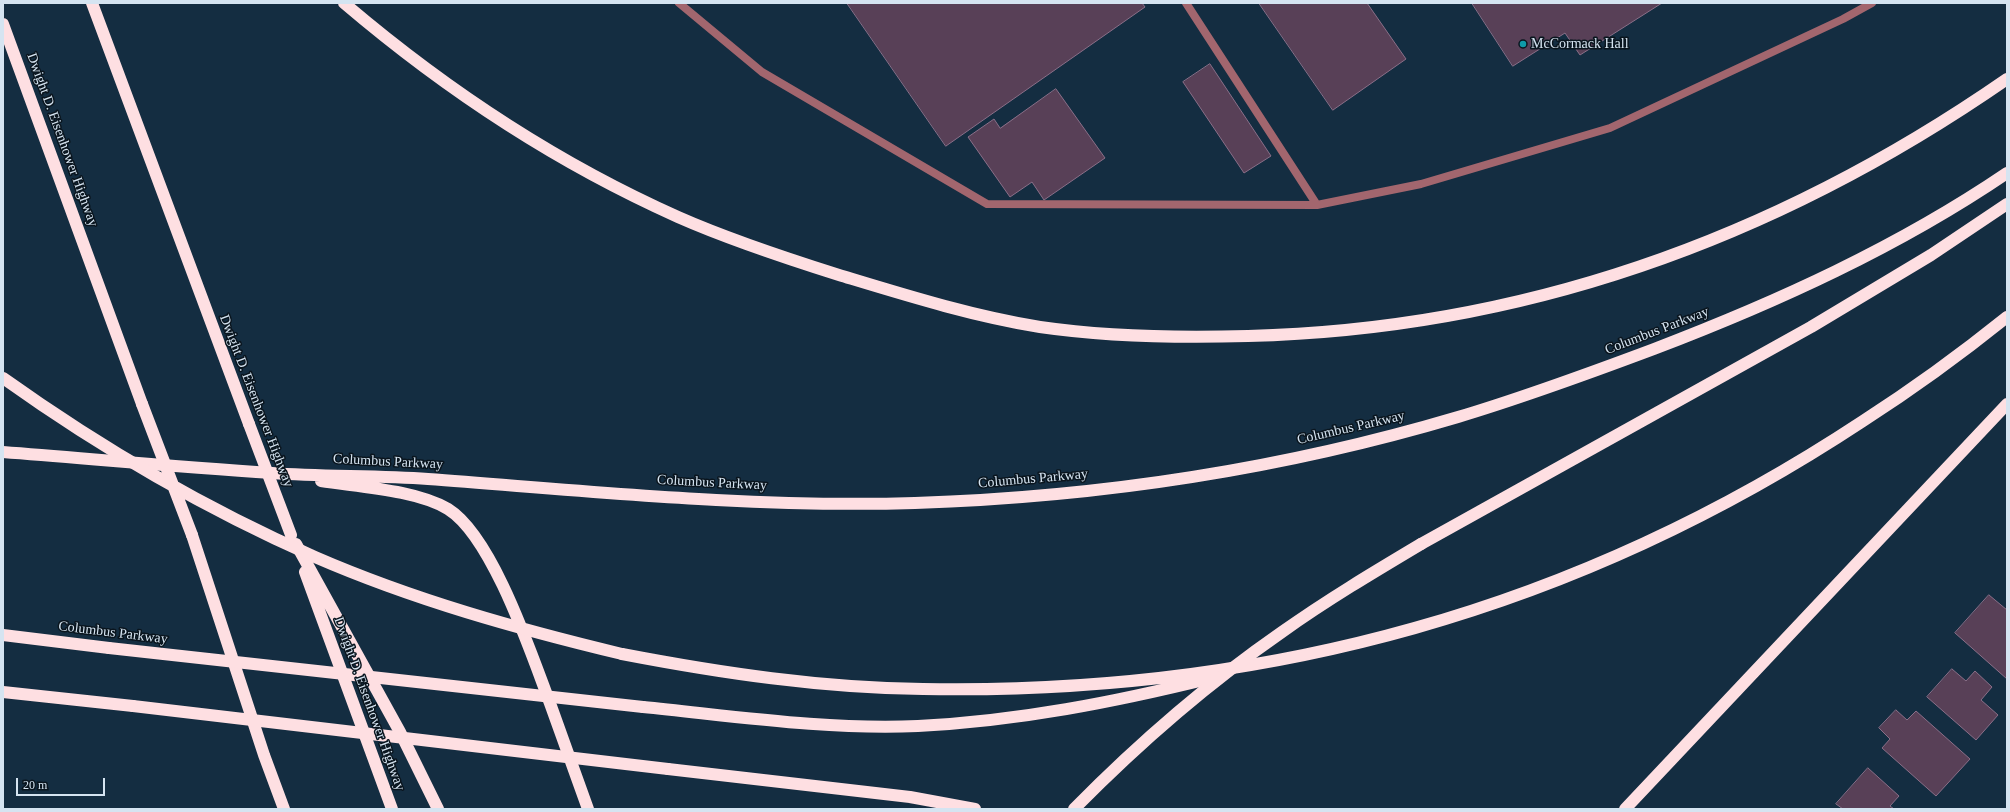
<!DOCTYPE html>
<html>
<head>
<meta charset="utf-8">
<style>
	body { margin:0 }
	#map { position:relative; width:2010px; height:812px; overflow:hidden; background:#142d41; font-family:"Times New Roman",serif }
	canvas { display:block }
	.frame { position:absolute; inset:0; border:4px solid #d5e4f1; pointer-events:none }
	.scale { position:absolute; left:16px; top:778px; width:89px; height:18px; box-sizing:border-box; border:2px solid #d5e4f1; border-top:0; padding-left:5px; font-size:12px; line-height:14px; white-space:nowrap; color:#d5e4f1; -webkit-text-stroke:3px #0a151e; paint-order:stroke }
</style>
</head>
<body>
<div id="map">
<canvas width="2010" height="812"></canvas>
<div class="frame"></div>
<div class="scale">20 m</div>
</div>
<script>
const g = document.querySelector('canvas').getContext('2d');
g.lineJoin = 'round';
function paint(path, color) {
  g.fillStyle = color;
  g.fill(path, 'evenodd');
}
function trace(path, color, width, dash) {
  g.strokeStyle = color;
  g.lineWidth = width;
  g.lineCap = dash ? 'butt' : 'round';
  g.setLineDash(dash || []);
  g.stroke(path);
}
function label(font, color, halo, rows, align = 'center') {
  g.font = font + ' "Times New Roman",serif';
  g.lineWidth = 3;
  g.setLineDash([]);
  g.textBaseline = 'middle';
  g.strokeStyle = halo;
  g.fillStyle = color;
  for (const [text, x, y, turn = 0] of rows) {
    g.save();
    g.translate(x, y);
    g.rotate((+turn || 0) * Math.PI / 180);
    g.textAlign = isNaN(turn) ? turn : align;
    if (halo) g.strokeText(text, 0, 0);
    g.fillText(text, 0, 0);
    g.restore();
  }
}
const building = new Path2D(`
	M847 3H1142L1145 7 946 146Z
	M1259 3H1367L1406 59 1333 110Z
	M1472 3H1662L1580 55 1565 33 1513 66Z
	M1210 64 1271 156 1244 173 1183 82Z
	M1056 89 1105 158 1044 200 1032 182 1010 197 968 137 994 119 1000 128Z
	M1989 595 2007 610V679L1955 633Z
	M1952 669 1966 681 1975 671 1992 687 1981 700 1998 715 1976 740 1927 697Z
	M1896 710 1907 720 1916 711 1970 759 1936 796 1882 748 1890 739 1879 728Z
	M1868 768 1899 796 1890 806 1894 809H1843L1836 804Z`);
const lane = new Path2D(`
	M679 3 762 72 987 204 1317 205
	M1186 3 1317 205 1421 184 1610 128 1843 19 1872 3`);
const highway = new Path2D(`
	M92 3 249 424
	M344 3C445 89 557 163 678 217 730 240 785 258 839 275 905 295 972 316 1040 327 1109 337 1179 338 1248 336 1526 329 1779 237 2007 79
	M3 24 142 404
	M3 452C93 459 182 467 272 473 324 477 376 475 428 479 590 491 753 508 915 503 1098 497 1283 469 1458 417 1525 397 1590 373 1654 349 1777 302 1898 247 2007 173
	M321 481C359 487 416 490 448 509 493 537 532 656 551 706 563 740 576 775 588 809
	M192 535 264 755 284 809
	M296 544 400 732 438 809
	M1421 544 1811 327 1931 255 2007 204
	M305 572 392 809
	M3 635 109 648
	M622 654C721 673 822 688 923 689 1266 695 1577 610 1863 421 1913 389 1961 354 2007 317
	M3 692 133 706
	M643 707C734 716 826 730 918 726 1018 721 1115 702 1212 678
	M668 769 910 797 975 809
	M1625 809 2007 404`);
const highwayBridge = new Path2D(`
	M3 378C101 448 204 508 315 557 414 600 518 629 622 654
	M142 404 192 535
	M249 424 291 535
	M109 648 643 707
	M133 706 668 769
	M1074 809C1138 744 1207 684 1282 632 1327 600 1374 572 1421 544`);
const markers = [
	[1523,44,4,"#0f9aa8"]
];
const poiNames = [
	["McCormack Hall",1531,44]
];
const streetNames = [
	["Dwight D. Eisenhower Highway",62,140,70],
	["Columbus Parkway",1657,331,-21],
	["Dwight D. Eisenhower Highway",256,401,69],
	["Columbus Parkway",1351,428,-13],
	["Columbus Parkway",388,462,3],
	["Columbus Parkway",1033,479,-5],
	["Columbus Parkway",712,483,3],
	["Columbus Parkway",113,633,7],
	["Dwight D. Eisenhower Highway",369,704,70]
];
paint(building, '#584057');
trace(building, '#8a6f88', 1);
trace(lane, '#a2666e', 8);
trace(highway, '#fedfe2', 12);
trace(highwayBridge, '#fedfe2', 12);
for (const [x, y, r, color] of markers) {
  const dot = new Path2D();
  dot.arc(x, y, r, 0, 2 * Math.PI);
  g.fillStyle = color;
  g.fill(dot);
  trace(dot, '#0a151e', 1.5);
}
label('14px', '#d5e4f1', '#0a151e', poiNames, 'left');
label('14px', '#d5e4f1', '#0a151e', streetNames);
</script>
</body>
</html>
